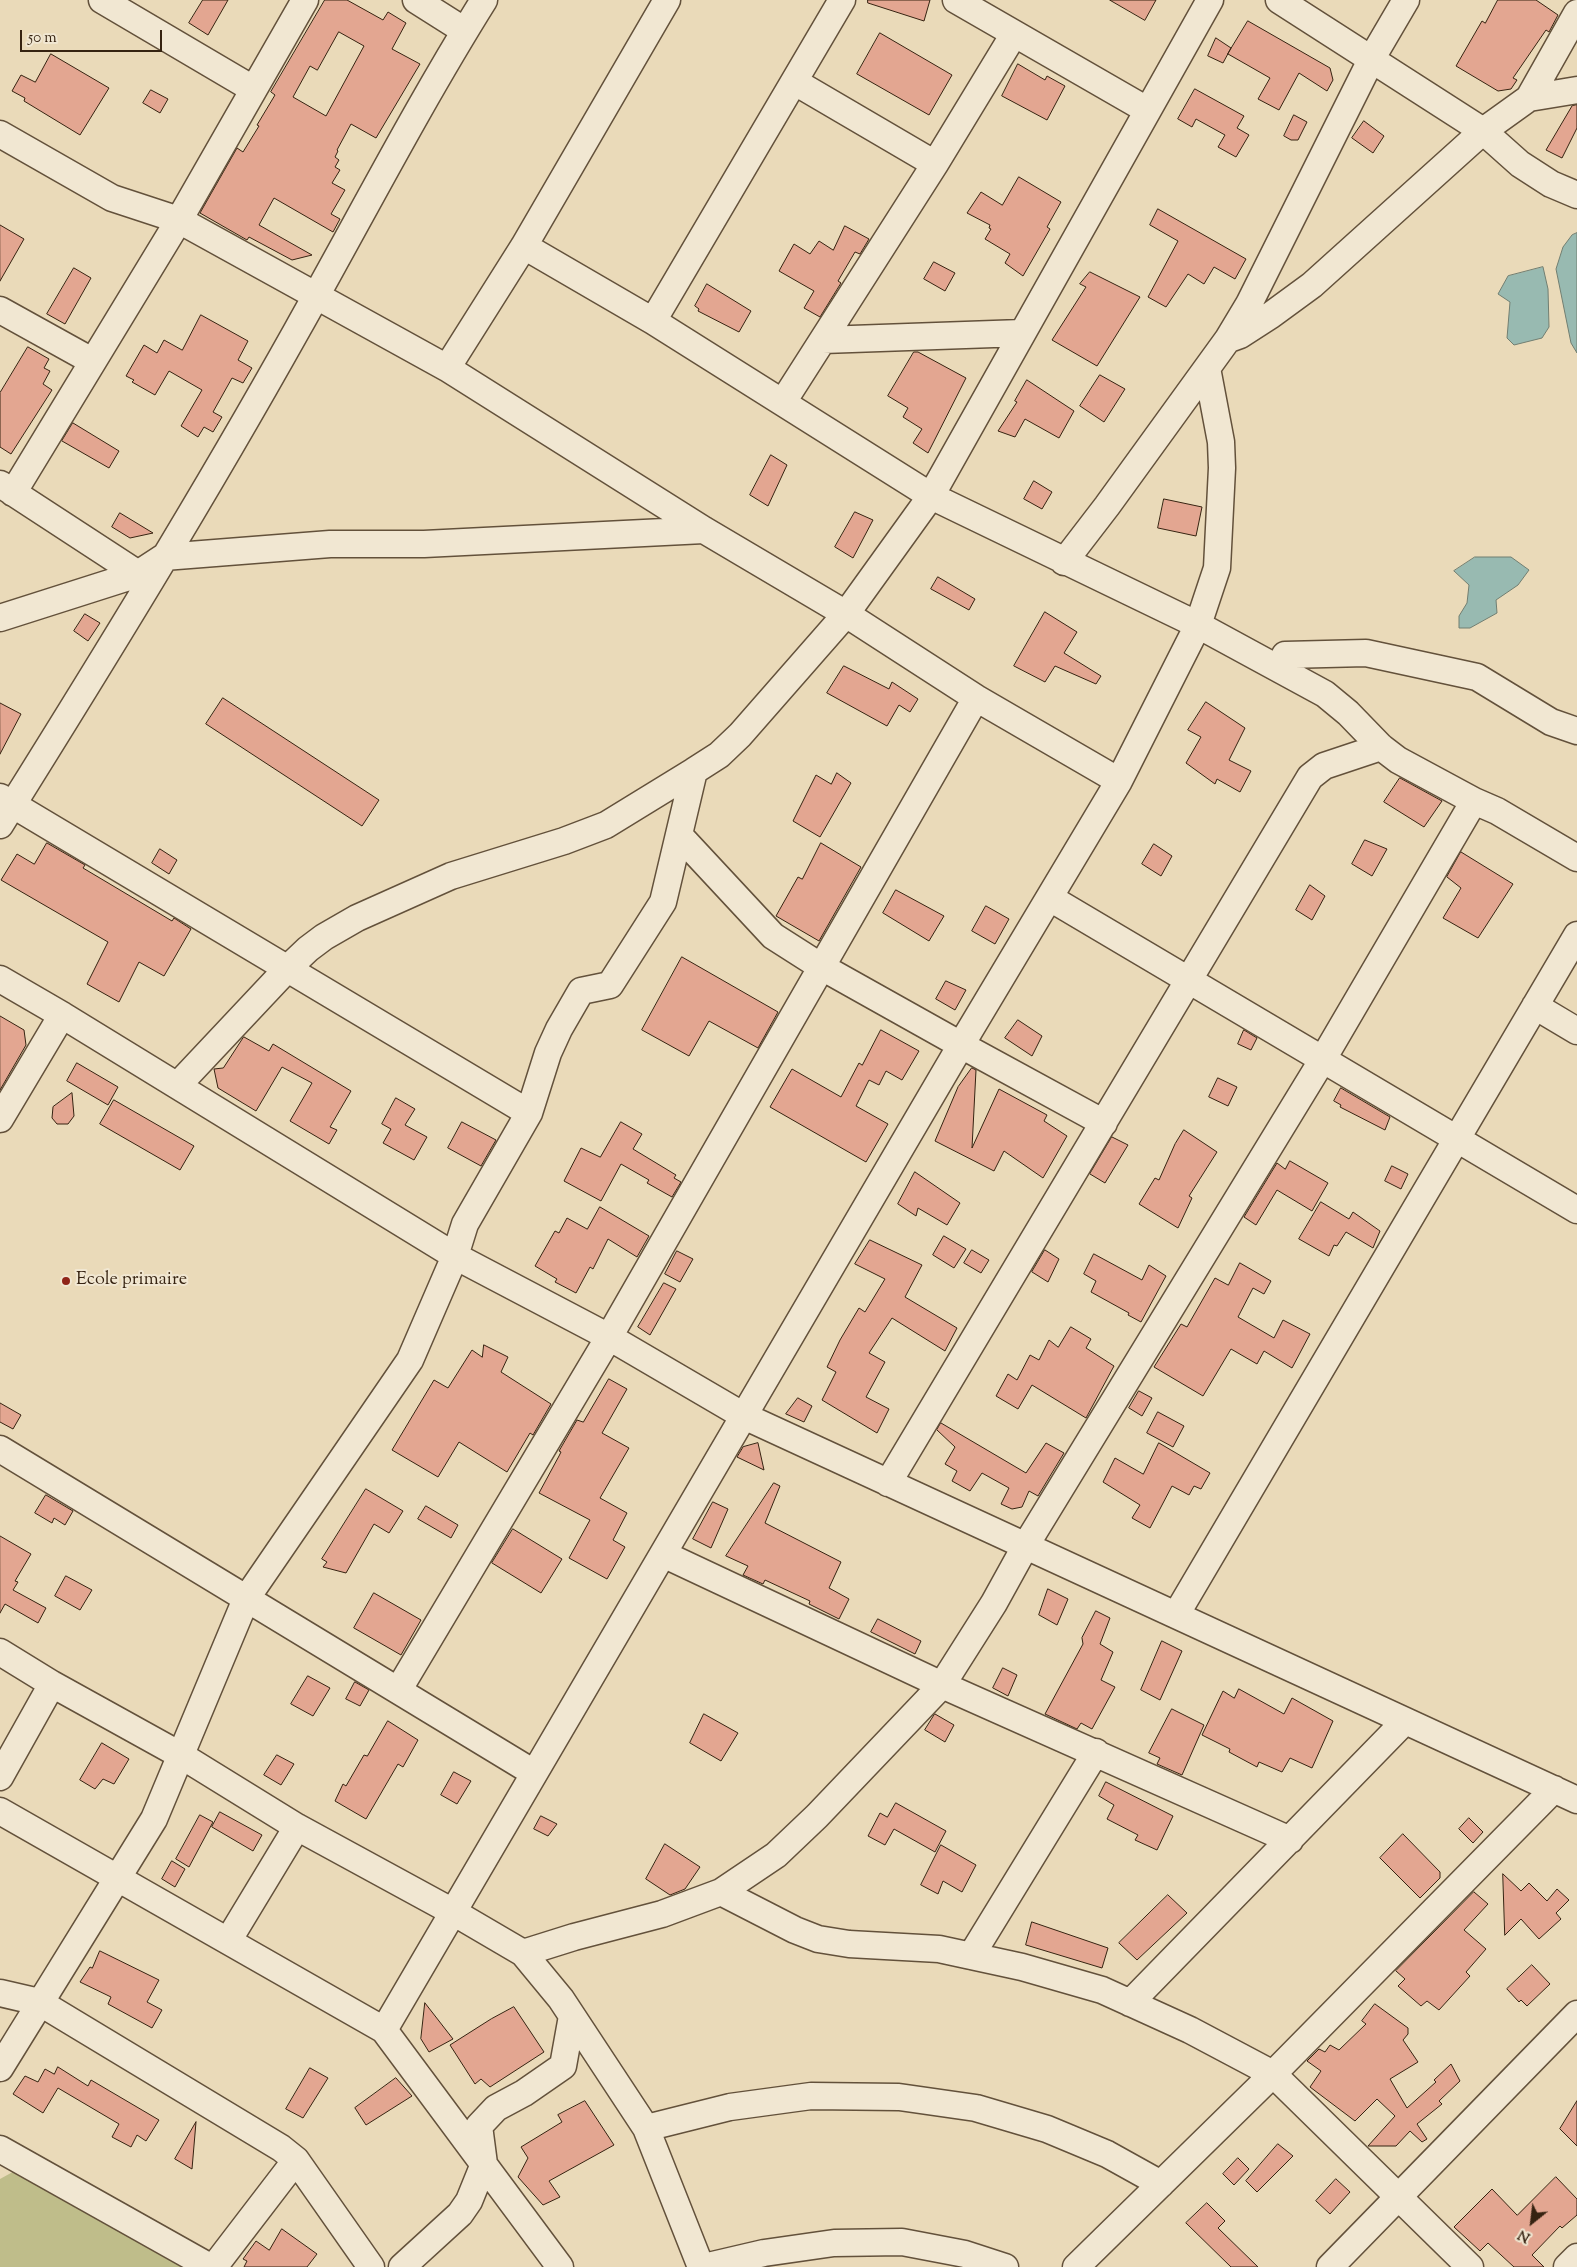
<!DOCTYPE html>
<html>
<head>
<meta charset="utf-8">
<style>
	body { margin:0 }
	#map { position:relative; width:1577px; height:2267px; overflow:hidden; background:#eadab9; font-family:"Sorts Mill Goudy",serif }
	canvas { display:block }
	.north { position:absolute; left:1507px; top:2197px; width:50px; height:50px; -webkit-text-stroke:4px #f1e7d2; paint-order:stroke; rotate:209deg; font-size:14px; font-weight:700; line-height:20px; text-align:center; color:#362311 }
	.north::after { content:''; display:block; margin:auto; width:18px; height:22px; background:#362311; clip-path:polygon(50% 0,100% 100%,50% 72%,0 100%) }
	.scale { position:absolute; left:20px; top:30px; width:142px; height:22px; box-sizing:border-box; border:2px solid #362311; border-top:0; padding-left:6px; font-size:15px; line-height:18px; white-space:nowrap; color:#362311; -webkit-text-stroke:4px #f1e7d2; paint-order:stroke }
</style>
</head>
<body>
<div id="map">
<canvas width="1577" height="2267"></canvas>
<div class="north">N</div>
<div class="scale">50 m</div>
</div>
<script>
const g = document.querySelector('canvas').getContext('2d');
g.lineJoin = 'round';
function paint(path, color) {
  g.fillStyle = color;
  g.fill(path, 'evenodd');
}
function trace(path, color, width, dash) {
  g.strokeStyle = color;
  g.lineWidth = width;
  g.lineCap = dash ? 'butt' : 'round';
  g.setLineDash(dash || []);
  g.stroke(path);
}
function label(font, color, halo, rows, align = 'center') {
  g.font = font + ' "Sorts Mill Goudy",serif';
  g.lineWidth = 4;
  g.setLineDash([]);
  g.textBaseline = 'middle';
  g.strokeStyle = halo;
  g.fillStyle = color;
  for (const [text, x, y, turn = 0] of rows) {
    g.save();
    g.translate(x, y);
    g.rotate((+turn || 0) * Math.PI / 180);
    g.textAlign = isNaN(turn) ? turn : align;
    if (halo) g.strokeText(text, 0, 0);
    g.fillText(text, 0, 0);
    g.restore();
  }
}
const green = new Path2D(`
	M20 2168 193 2267H0V2179Z`);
const water = new Path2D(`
	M1577 233V353L1571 343 1556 269 1563 247 1572 235Z
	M1543 267 1548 289 1549 327 1542 338 1514 345 1507 338 1510 302 1498 294 1508 276Z
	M1475 557H1511L1529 570 1518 585 1496 600 1497 613 1470 628H1459V616L1467 603 1469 585 1454 571Z`);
const building = new Path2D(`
	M203 0H228L208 35 189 23Z
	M325 0H347L383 20 388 12 406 23 392 49 420 64 376 138 351 124 337 150 338 151 335 157 339 160 335 167 340 170 332 183 345 190 331 214 340 219 333 232 274 198 259 225 312 255 292 260 249 237 247 240 200 213 237 148 243 152 259 126 257 125 275 95 271 92ZM339 32 364 46 326 116 293 97 310 66 317 70Z
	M868 0H930L924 21 868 3Z
	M1110 0H1156L1145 20Z
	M1498 0H1536L1558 15 1549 32 1546 30 1513 78 1517 80 1511 89 1498 91 1456 66 1482 21 1485 23Z
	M1248 21 1330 68 1333 80 1327 91 1299 73 1279 110 1258 99 1270 78 1228 54Z
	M880 33 952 75 929 115 857 74Z
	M1216 38 1231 48 1223 63 1208 56Z
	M51 54 109 88 80 135 24 101 25 98 12 91 21 75 35 82Z
	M1018 64 1045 80 1047 76 1065 86 1047 120 1002 96Z
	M1195 89 1244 116 1237 128 1249 135 1236 157 1218 147 1225 135 1196 119 1192 127 1178 119Z
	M151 90 168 99 160 113 143 103Z
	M1577 105V128L1562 158 1546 150 1572 106Z
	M1294 115 1307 122 1298 140H1291L1284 136Z
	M1364 121 1384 136 1373 153 1352 138Z
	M1019 177 1061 202 1047 227 1050 229 1023 276 1005 263 1010 254 985 239 991 229 989 228 990 225 967 213 981 192 1002 205Z
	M1158 209 1246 259 1235 279 1214 267 1204 284 1188 274 1166 307 1148 297 1178 241 1150 225Z
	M0 225 24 239 0 281Z
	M845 226 869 239 860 254 855 252 838 281 841 283 820 317 804 308 814 291 779 271 794 244 810 254 819 241 833 250Z
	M934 262 955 273 945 291 924 279Z
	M74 268 91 278 65 324 47 314Z
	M1090 272 1140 297 1097 366 1052 340 1086 287 1080 284Z
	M707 284 751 311 739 332 698 311 699 309 695 306Z
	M201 315 248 341 238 360 252 368 243 383 232 378 213 412 222 417 213 432 204 427 198 437 181 426 202 390 169 371 155 395 132 382 134 380 126 376 144 345 157 353 164 340 182 350Z
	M28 347 49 359 44 368 50 371 43 384 52 390 11 454 0 447V393Z
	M914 352H918L966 378 928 453 913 443 922 429 903 417 908 408 888 396Z
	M1100 375 1125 389 1104 422 1080 406Z
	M1027 380 1074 411 1059 438 1025 419 1015 437 998 431 1017 402 1015 401Z
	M73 423 119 451 109 468 62 441Z
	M771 455 787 465 768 506 750 495Z
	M1034 481 1052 492 1042 509 1024 499Z
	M1164 499 1202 507 1196 536 1158 528Z
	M855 512 873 520 853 558 835 547Z
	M120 513 153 533 130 538 112 527Z
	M938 577 975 599 969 610 931 589Z
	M1045 612 1077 632 1064 653 1101 676 1096 684 1055 666 1045 682 1014 666Z
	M85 614 100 623 88 641 74 631Z
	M844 666 889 689 892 682 918 699 910 712 899 705 887 726 827 693Z
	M223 698 379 800 362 826 206 724Z
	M1206 702 1245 728 1229 760 1251 771 1240 792 1217 779 1215 784 1186 763 1201 737 1188 730Z
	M0 703 21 714 0 754Z
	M837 773 851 783 820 837 793 821 816 775 831 784Z
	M1400 778 1442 801 1424 827 1384 802Z
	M1365 840 1387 849 1372 876 1352 864Z
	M47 843 85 865 83 868 172 921 174 918 191 929 164 976 139 962 119 1002 87 984 108 942 1 880 17 854 34 864Z
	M821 843 861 867 819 941 776 916 798 877 802 879Z
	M1154 844 1172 856 1161 876 1142 864Z
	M160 849 177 860 169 874 152 863Z
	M1461 852 1513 884 1478 938 1443 918 1461 888 1447 877Z
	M1310 885 1325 896 1312 920 1296 910Z
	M896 890 944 916 929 941 883 913Z
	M986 906 1009 919 995 944 972 931Z
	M682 957 778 1012 758 1048 709 1021 689 1056 642 1030Z
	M946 981 966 990 955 1010 936 999Z
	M0 1016 24 1030 26 1045 0 1090Z
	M1018 1020 1042 1036 1032 1056 1005 1038Z
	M881 1030 919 1051 902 1080 886 1071 879 1085 869 1080 856 1106 888 1124 866 1162 770 1107 792 1069 841 1097 859 1063 862 1065Z
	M1244 1030 1257 1038 1251 1050 1238 1044Z
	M244 1037 269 1051 273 1044 351 1091 330 1127 337 1130 329 1144 290 1121 312 1083 282 1067 256 1111 218 1088 214 1069 223 1068Z
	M77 1063 118 1087 108 1105 67 1081Z
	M972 1068 976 1070 972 1148 999 1089 1047 1115 1044 1121 1067 1136 1043 1178 1004 1151 994 1171 935 1141 958 1087Z
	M1218 1078 1237 1087 1228 1106 1209 1097Z
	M1341 1088 1390 1117 1385 1130 1340 1107 1341 1105 1334 1101Z
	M72 1093 74 1116 68 1124H57L52 1118 53 1107Z
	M396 1098 415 1109 405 1125 427 1137 414 1160 383 1143 391 1129 382 1124Z
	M114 1100 194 1146 180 1170 100 1124Z
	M462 1122 496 1140 481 1166 448 1148Z
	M621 1122 642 1134 633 1149 676 1175 674 1178 681 1182 672 1197 647 1183 649 1180 621 1164 601 1201 564 1181 581 1148 600 1157Z
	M1184 1130 1217 1152 1189 1196 1192 1198 1178 1228 1139 1204 1155 1178 1159 1180 1175 1144Z
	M1112 1137 1128 1145 1105 1183 1090 1174Z
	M1290 1161 1328 1183 1312 1211 1277 1190 1256 1225 1244 1217 1277 1163 1285 1169Z
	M1392 1166 1408 1174 1401 1189 1385 1181Z
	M915 1172 960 1203 947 1225 918 1208 916 1216 898 1204Z
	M1321 1202 1349 1219 1353 1212 1380 1231 1373 1248 1346 1232 1337 1246 1334 1245 1329 1256 1299 1239Z
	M600 1207 649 1236 637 1257 608 1239 593 1269 590 1267 576 1293 555 1282 557 1279 535 1266 555 1231 559 1233 567 1218 587 1229Z
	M944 1236 966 1249 954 1268 933 1255Z
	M870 1240 922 1265 905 1297 957 1328 945 1351 892 1318 869 1353 885 1362 866 1397 889 1409 877 1433 822 1400 836 1372 827 1367 840 1340 859 1308 865 1312 885 1279 855 1264Z
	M972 1250 989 1260 981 1273 964 1263Z
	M1045 1250 1059 1259 1048 1282 1032 1272Z
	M677 1251 693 1259 680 1282 665 1274Z
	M1094 1254 1142 1280 1149 1265 1166 1276 1141 1322 1128 1315 1129 1313 1091 1292 1096 1281 1084 1274Z
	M1240 1263 1271 1281 1264 1294 1253 1288 1238 1317 1274 1338 1283 1320 1310 1334 1292 1368 1264 1351 1257 1364 1231 1349 1203 1396 1154 1367 1181 1324 1187 1327 1215 1278 1228 1285Z
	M664 1283 676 1289 650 1335 638 1327Z
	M1071 1327 1091 1339 1086 1348 1114 1366 1086 1418 1032 1385 1018 1409 996 1396 1008 1374 1017 1380 1030 1355 1039 1360 1049 1340 1058 1347Z
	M484 1345 508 1357 501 1372 551 1404 533 1435 530 1433 507 1472 459 1442 438 1477 392 1450 434 1380 448 1388 472 1350 482 1357Z
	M609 1379 627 1389 602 1433 629 1448 600 1498 627 1513 613 1540 625 1547 607 1579 569 1558 590 1520 539 1493 559 1456 561 1452 559 1451 577 1420 583 1422Z
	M1139 1391 1152 1398 1142 1416 1129 1408Z
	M798 1398 812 1406 804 1422 786 1414Z
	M0 1403 21 1415 13 1429 0 1422Z
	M1158 1412 1184 1426 1173 1447 1147 1433Z
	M941 1423 1026 1473 1046 1443 1064 1453 1038 1496 1029 1491 1022 1507 1012 1509 1001 1504 1009 1488 982 1473 970 1491 952 1481 957 1471 945 1464 955 1447 937 1430Z
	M758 1443 764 1470 737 1457 743 1447Z
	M1159 1443 1210 1473 1201 1489 1194 1486 1189 1495 1172 1486 1150 1528 1132 1518 1140 1505 1103 1482 1115 1458 1143 1474Z
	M774 1483 780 1486 765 1523 841 1562 829 1588 849 1599 839 1619 809 1604 810 1601 765 1580 763 1584 743 1575 748 1566 726 1556Z
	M366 1489 403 1511 389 1533 374 1524 346 1573 323 1567 327 1562 322 1559Z
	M46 1495 73 1511 65 1525 54 1518 52 1523 35 1513Z
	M713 1502 728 1509 711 1548 693 1539Z
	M426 1506 458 1525 451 1538 418 1519Z
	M513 1529 562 1559 541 1593 492 1563Z
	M0 1536 31 1554 15 1581 18 1582 13 1590 46 1608 38 1623 5 1604 0 1613Z
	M66 1576 92 1590 80 1610 55 1596Z
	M1048 1589 1068 1599 1057 1625 1039 1615Z
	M374 1593 421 1620 401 1655 354 1628Z
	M1096 1611 1110 1618 1100 1644 1113 1652 1101 1680 1115 1687 1092 1729 1081 1723 1077 1729 1045 1714 1083 1644 1082 1638Z
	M878 1619 921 1641 915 1654 871 1632Z
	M1162 1641 1182 1651 1160 1700 1141 1690Z
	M1003 1668 1017 1675 1008 1696 993 1688Z
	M308 1676 330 1688 313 1716 291 1704Z
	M355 1682 369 1690 360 1706 346 1699Z
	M1239 1689 1284 1714 1292 1698 1333 1721 1312 1768 1290 1758 1282 1772 1259 1762 1257 1767 1229 1752 1230 1749 1202 1735 1223 1691 1234 1698Z
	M1172 1709 1204 1725 1182 1775 1157 1764 1160 1758 1149 1753Z
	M704 1714 738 1733 721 1761 690 1743Z
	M935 1714 954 1725 945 1742 925 1730Z
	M388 1721 418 1740 403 1767 398 1764 366 1819 335 1801 343 1784 346 1786 364 1755 367 1756Z
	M102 1743 129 1759 114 1784 103 1779 95 1789 80 1780Z
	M277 1755 294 1764 281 1785 264 1775Z
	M454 1772 471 1781 457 1804 441 1795Z
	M1106 1782 1173 1816 1157 1850 1135 1840 1138 1835 1107 1819 1114 1805 1099 1796Z
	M896 1803 946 1831 935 1852 894 1829 885 1845 868 1836 880 1813 887 1817Z
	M220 1812 262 1835 253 1851 212 1827Z
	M200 1815 213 1822 189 1867 176 1859Z
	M541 1816 557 1824 548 1836 534 1829Z
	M1469 1818 1483 1832 1473 1843 1459 1829Z
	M1403 1834 1440 1872V1878L1420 1898 1380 1858Z
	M665 1844 700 1867 685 1889 670 1895 646 1879Z
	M941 1845 976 1865 962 1892 943 1881 938 1894 921 1885Z
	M172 1861 185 1869 175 1887 162 1879Z
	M1503 1874 1521 1891 1529 1883 1547 1901 1557 1889 1569 1900 1556 1913 1561 1919 1539 1939 1521 1919 1505 1935Z
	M1474 1892 1488 1904 1464 1930 1486 1949 1466 1972 1470 1976 1439 2010 1427 2001 1421 2006 1398 1986 1405 1979 1396 1971Z
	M1168 1895 1187 1913 1137 1960 1119 1943Z
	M1032 1922 1108 1948 1102 1968 1026 1945Z
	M100 1951 159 1980 147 2002 162 2010 152 2028 108 2004 111 1997 80 1982 90 1967 92 1968Z
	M1532 1965 1550 1984 1527 2006 1521 2000 1519 2002 1507 1989Z
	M425 2003 453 2039 429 2052 421 2039Z
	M1375 2004 1408 2028V2034L1403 2040 1418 2062 1390 2079 1407 2108 1436 2082 1434 2080 1451 2064 1460 2081 1439 2101 1442 2104 1417 2124 1427 2139 1422 2142 1410 2131 1396 2146H1368L1395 2116 1377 2099 1355 2121 1310 2087 1321 2071 1307 2061 1319 2049 1325 2052 1330 2045 1339 2050 1366 2024 1362 2021Z
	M514 2007 544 2052 490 2087 481 2079 475 2084 450 2045 491 2019Z
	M58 2067 88 2086 91 2080 159 2120 146 2141 137 2135 131 2147 112 2137 119 2124 58 2088 43 2113 13 2094 25 2076 38 2082 45 2069 54 2074Z
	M310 2068 328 2078 303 2118 286 2109Z
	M396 2078 412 2096 366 2125 355 2108Z
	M585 2101 614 2145 549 2181 560 2197 543 2205 518 2177 528 2158 521 2147 562 2122 558 2115Z
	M1577 2101V2146L1560 2129Z
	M196 2122 192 2169 175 2159Z
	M1278 2144 1293 2156 1257 2192 1246 2181Z
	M1238 2158 1249 2169 1234 2185 1223 2174Z
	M1556 2177 1577 2199V2215L1562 2228 1560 2226 1532 2255 1544 2267H1514L1488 2243 1480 2251 1454 2227 1492 2189 1517 2215Z
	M1336 2179 1350 2192 1330 2214 1316 2201Z
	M1207 2203 1225 2221 1218 2228 1258 2267H1231L1186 2223Z
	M282 2229 317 2254 307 2267H244L247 2261 243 2259 256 2241 269 2250Z`);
const minor = new Path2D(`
	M102 0 253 89
	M416 0 465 31
	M956 0 1147 110
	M1279 0 1483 131 1520 164 1551 184 1577 195
	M795 82 935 164
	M1529 98 1577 90
	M0 134 112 198 179 220 447 368 704 530 846 614 976 698 1119 781
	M524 246 653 321 931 496 1198 625 1325 694 1348 713 1381 747 1398 760 1474 801 1497 811 1577 858
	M0 310 92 361
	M653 321 842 0
	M1229 339 1240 335 1271 315 1312 285 1483 131 1529 98 1577 13
	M823 340 1022 333
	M447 368 524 246 667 0
	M783 402 935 164 1014 34
	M0 484 138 574
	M13 493 179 220 305 0
	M1064 562 1107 506 1228 339 1249 304 1372 58 1406 0
	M0 618 138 574 164 557 330 544H424L704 530
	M1285 655 1366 653 1477 677 1551 722 1577 731
	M0 797 529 1113
	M0 825C102 662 203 498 297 330 359 220 417 107 484 0
	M679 835 773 936 820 966 961 1045 1104 1123
	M1050 898 1577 1210
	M0 979 62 1015 455 1256 609 1337 744 1416 1577 1800
	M1535 1006 1577 1031
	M178 1085 288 968 308 949 324 937 357 918 451 876 564 841 606 825 694 771
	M0 1119 62 1015
	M0 1449 534 1773
	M888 1483 1310 777 1324 766 1381 747
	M663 1554 942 1685 1290 1840
	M1176 1615 1577 935
	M0 1652 52 1684 182 1756 297 1827 453 1912 523 1953 561 1999 646 2128 701 2267
	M399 1689 609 1337 976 698
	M0 1777 52 1684
	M0 1811 384 2030 560 2267
	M721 1892 795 1930 818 1939 849 1944 939 1949 1022 1967 1102 1990 1190 2030 1273 2074 1470 2267
	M228 1941 297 1827
	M523 1953 574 1937 662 1914 721 1892 776 1855 817 1816 942 1685 994 1603 1026 1545 1323 1059 1474 801
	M971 1956 1096 1752
	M0 1993 39 2002 281 2148 296 2160 371 2267
	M1130 2003 1405 1721
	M384 2030 961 1045 1119 781 1198 625 1217 568 1222 468 1221 442 1207 368
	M0 2068 154 1819 246 1599 410 1360 455 1256 465 1224 529 1113 548 1053 559 1029 581 991 610 985 663 902 694 771 719 755 740 735 846 614 931 496 1210 0
	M646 2128 730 2107 811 2096 899 2097 976 2108 1047 2129 1107 2154 1161 2184
	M0 2149 210 2267
	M214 2267 296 2160
	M402 2267 460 2214 469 2201 484 2164 479 2126 496 2108 524 2093 563 2066 572 2016
	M704 2267 764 2253 834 2243 902 2242 965 2254 1005 2267
	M1076 2267 1273 2074 1554 1789
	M1330 2267 1577 2014
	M1567 2267 1577 2257`);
const markers = [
	[66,1281,5,"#8f2418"]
];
const poiNames = [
	["Ecole primaire",76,1281]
];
paint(green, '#bfbd8a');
paint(water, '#98bab1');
trace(water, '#717e71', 1);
paint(building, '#e3a691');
trace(building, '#362311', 1);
trace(minor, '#63513b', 29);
trace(minor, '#f1e7d2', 26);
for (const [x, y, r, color] of markers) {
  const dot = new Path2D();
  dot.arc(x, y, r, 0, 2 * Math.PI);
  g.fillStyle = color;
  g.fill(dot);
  trace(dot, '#f1e7d2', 2);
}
label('18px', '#362311', '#f1e7d2', poiNames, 'left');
</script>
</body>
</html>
